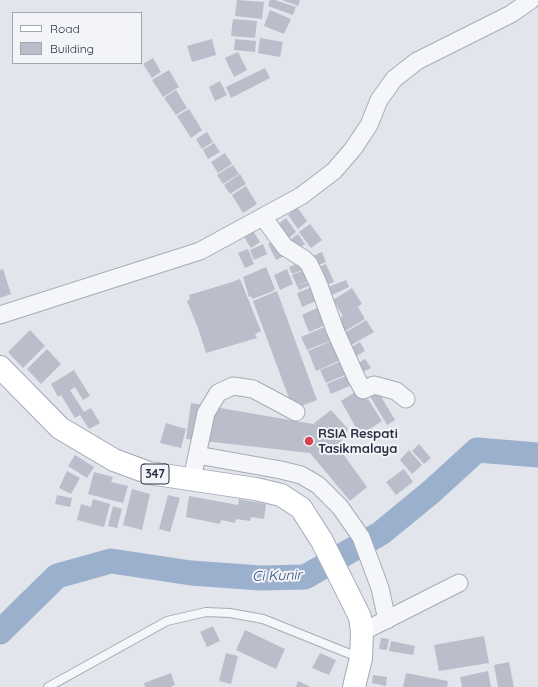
<!DOCTYPE html>
<html>
<head>
<meta charset="utf-8">
<style>
	body { margin:0 }
	#map { position:relative; width:538px; height:687px; overflow:hidden; background:#e2e5eb; font-family:Quicksand,sans-serif }
	canvas { display:block }
	.legend { position:absolute; left:12px; top:12px; width:130px; height:52px; box-sizing:border-box; background:#f2f4f8; border:1px solid #a2a6b0; margin:0; padding:5px 7px; list-style:none; font-size:12px; color:#293145 }
	.legend li { display:flex; align-items:center; gap:8px; height:20px }
	.legend b { width:20px; border:1px solid #a2a6b0 }
</style>
</head>
<body>
<div id="map">
<canvas width="538" height="687"></canvas>
<ul class="legend">
<li><b style="height:5px;background:#fff"></b>Road</li>
<li><b style="height:11px;background:#b9beca"></b>Building</li>
</ul>
</div>
<script>
const g = document.querySelector('canvas').getContext('2d');
g.lineJoin = 'round';
function trace(path, color, width, dash) {
  g.strokeStyle = color;
  g.lineWidth = width;
  g.lineCap = dash ? 'butt' : 'round';
  g.setLineDash(dash || []);
  g.stroke(path);
}
function paint(path, color) {
  g.fillStyle = color;
  g.fill(path, 'evenodd');
}
function label(font, color, halo, rows, align = 'center') {
  g.font = font + ' Quicksand,sans-serif';
  g.lineWidth = 4;
  g.setLineDash([]);
  g.textBaseline = 'middle';
  g.strokeStyle = halo;
  g.fillStyle = color;
  for (const [text, x, y, turn = 0] of rows) {
    g.save();
    g.translate(x, y);
    g.rotate((+turn || 0) * Math.PI / 180);
    g.textAlign = isNaN(turn) ? turn : align;
    if (halo) g.strokeText(text, 0, 0);
    g.fillText(text, 0, 0);
    g.restore();
  }
}
const river = new Path2D(`
	M0 632 57 576 111 561 191 573 260 578 305 577 381 533 431 492 477 450 538 455`);
const building = new Path2D(`
	M237 0 264 2 262 19 235 16Z
	M270 0H275L296 7 293 15 268 6Z
	M282 0H300L298 6Z
	M270 10 291 19 284 34 264 26Z
	M233 19 257 21 255 38 231 36Z
	M260 38 283 42 280 57 258 53Z
	M212 39 216 55 192 62 187 46Z
	M235 39 256 41 255 52 234 50Z
	M238 52 247 70 234 77 225 58Z
	M153 58 161 72 152 78 143 64Z
	M265 68 270 78 231 98 226 87Z
	M169 70 179 87 163 97 152 80Z
	M220 81 227 95 215 101 209 87Z
	M176 90 187 108 176 115 164 98Z
	M189 109 202 130 191 138 177 116Z
	M207 132 213 142 202 149 196 139Z
	M214 143 220 152 208 159 203 150Z
	M225 153 232 164 218 173 211 162Z
	M233 165 239 174 223 184 217 175Z
	M240 174 246 184 230 194 224 185Z
	M246 186 257 204 243 213 232 195Z
	M297 207 307 221 298 229 288 215Z
	M286 218 296 232 289 238 278 224Z
	M310 224 322 240 311 248 299 232Z
	M253 231 260 242 251 248 244 237Z
	M298 234 305 244 297 250 290 240Z
	M277 239 286 255 276 260 268 244Z
	M263 244 267 254 254 260 250 250Z
	M248 249 254 264 245 268 238 253Z
	M322 252 326 262 315 267 311 257Z
	M305 260 308 268 292 274 289 267Z
	M326 264 334 282 323 286 316 268Z
	M266 267 275 289 273 290 274 291 252 299 251 296 249 297 243 277Z
	M309 268 314 278 297 286 292 275Z
	M3 269 11 294 0 298V270Z
	M287 269 293 284 280 290 274 275Z
	M240 279 261 331 255 334 257 338 206 353 198 328 187 301 190 299 189 295 229 283Z
	M346 280 349 287 332 295 328 287Z
	M308 282 310 285 299 290 297 286Z
	M312 287 318 300 302 307 297 293Z
	M352 288 362 304 350 312 358 307 365 319 342 333 335 321 343 316 333 300Z
	M277 291 317 400 293 409 253 301Z
	M323 305 330 323 309 332 302 315Z
	M366 320 374 332 348 347 341 335Z
	M329 325 335 339 307 350 301 337Z
	M30 330 45 346 23 368 8 352Z
	M336 339 343 359 316 371 308 351Z
	M360 342 365 351 353 358 348 349Z
	M47 349 61 364 41 384 27 369Z
	M365 359 371 368 359 374 354 366Z
	M344 360 350 373 326 383 320 370Z
	M74 370 90 396 83 400 75 387 70 390 84 412 91 408 100 423 89 429 80 415 75 418 61 395 58 397 51 384Z
	M350 374 354 384 331 394 327 384Z
	M376 388 395 420 387 425 368 393Z
	M360 389 366 400 368 399 382 421 360 435 341 401Z
	M191 403 313 424 331 410 348 429 338 447 367 487 350 501 310 453 186 439Z
	M166 423 186 429 181 448 160 443Z
	M419 444 431 458 424 464 412 451Z
	M409 450 422 465 412 474 400 460Z
	M75 455 94 467 87 478 68 466Z
	M404 469 413 482 396 495 386 482Z
	M67 471 80 478 71 494 59 488Z
	M94 472 113 477 111 482 128 486 123 503 88 494Z
	M132 489 150 494 142 530 123 525Z
	M57 495 72 498 70 507 55 504Z
	M168 495 180 498 170 532 159 529Z
	M189 496 238 505 239 499 266 504 264 519 251 517 250 521 236 519 235 523 221 520 220 524 186 517Z
	M93 499 110 504 104 527 77 520 81 504 91 507Z
	M113 506 122 509 117 528 108 526Z
	M213 626 220 641 207 647 200 632Z
	M245 630 285 649 276 669 236 650Z
	M484 636 489 663 439 671 434 645Z
	M381 638 389 639 387 650 379 649Z
	M391 641 415 646 413 655 389 651Z
	M226 653 238 656 231 684 219 681Z
	M320 653 336 660 329 675 312 668Z
	M509 662 514 687H498L494 665Z
	M488 671 491 687H462L460 677Z
	M171 673 175 685 170 687H145L144 683Z
	M406 673 448 681 447 687H403Z
	M373 675 387 677 386 686 372 683Z
	M298 681 311 687H296Z`);
const lane = new Path2D(`
	M48 687 167 621 206 612 230 613 263 619 360 658`);
const street = new Path2D(`
	M263 217 285 247 304 259 309 264 318 283 335 330 356 377 363 390 374 385 396 391 406 399
	M0 315 200 251 301 196 334 171 353 149 369 125 379 100 394 79 417 61 511 14 531 0
	M197 455 281 470 301 475 318 485 340 507 361 537 380 588 387 620
	M192 479 206 413 218 393 233 386 253 389 296 412
	M362 632 459 583`);
const primary = new Path2D(`
	M0 367 60 428 114 460 149 473 256 489 281 495 301 508 322 541 360 617 362 632 361 658 354 687`);
const markers = [
	[309,441,5,"#d7414d"]
];
const shields = [
	[155,474,28]
];
const shieldNames = [
	["347",155,474]
];
const poiNames = [
	["RSIA Respati",318,434],
	["Tasikmalaya",318,449]
];
const waterNames = [
	["Ci Kunir",277,576,-2]
];
trace(river, '#9bb0cd', 25);
paint(building, '#b9beca');
trace(lane, '#a7abb6', 10);
trace(street, '#a7abb6', 19);
trace(primary, '#a1a8b8', 24);
trace(lane, '#f5f6f9', 8);
trace(street, '#f5f6f9', 17);
trace(primary, '#fff', 22);
for (const [x, y, r, color] of markers) {
  const dot = new Path2D();
  dot.arc(x, y, r, 0, 2 * Math.PI);
  g.fillStyle = color;
  g.fill(dot);
  trace(dot, '#f2f4f8', 1.5);
}
for (const [x, y, w] of shields) {
  const box = new Path2D();
  box.roundRect(x - w / 2, y - 10, w, 20, 3);
  g.fillStyle = '#f2f4f8';
  g.fill(box);
  trace(box, '#293145', 1);
}
label('bold 12px', '#293145', null, shieldNames);
label('bold 13px', '#293145', '#f2f4f8', poiNames, 'left');
label('italic 14px', '#304d7b', '#f2f4f8', waterNames);
</script>
</body>
</html>
